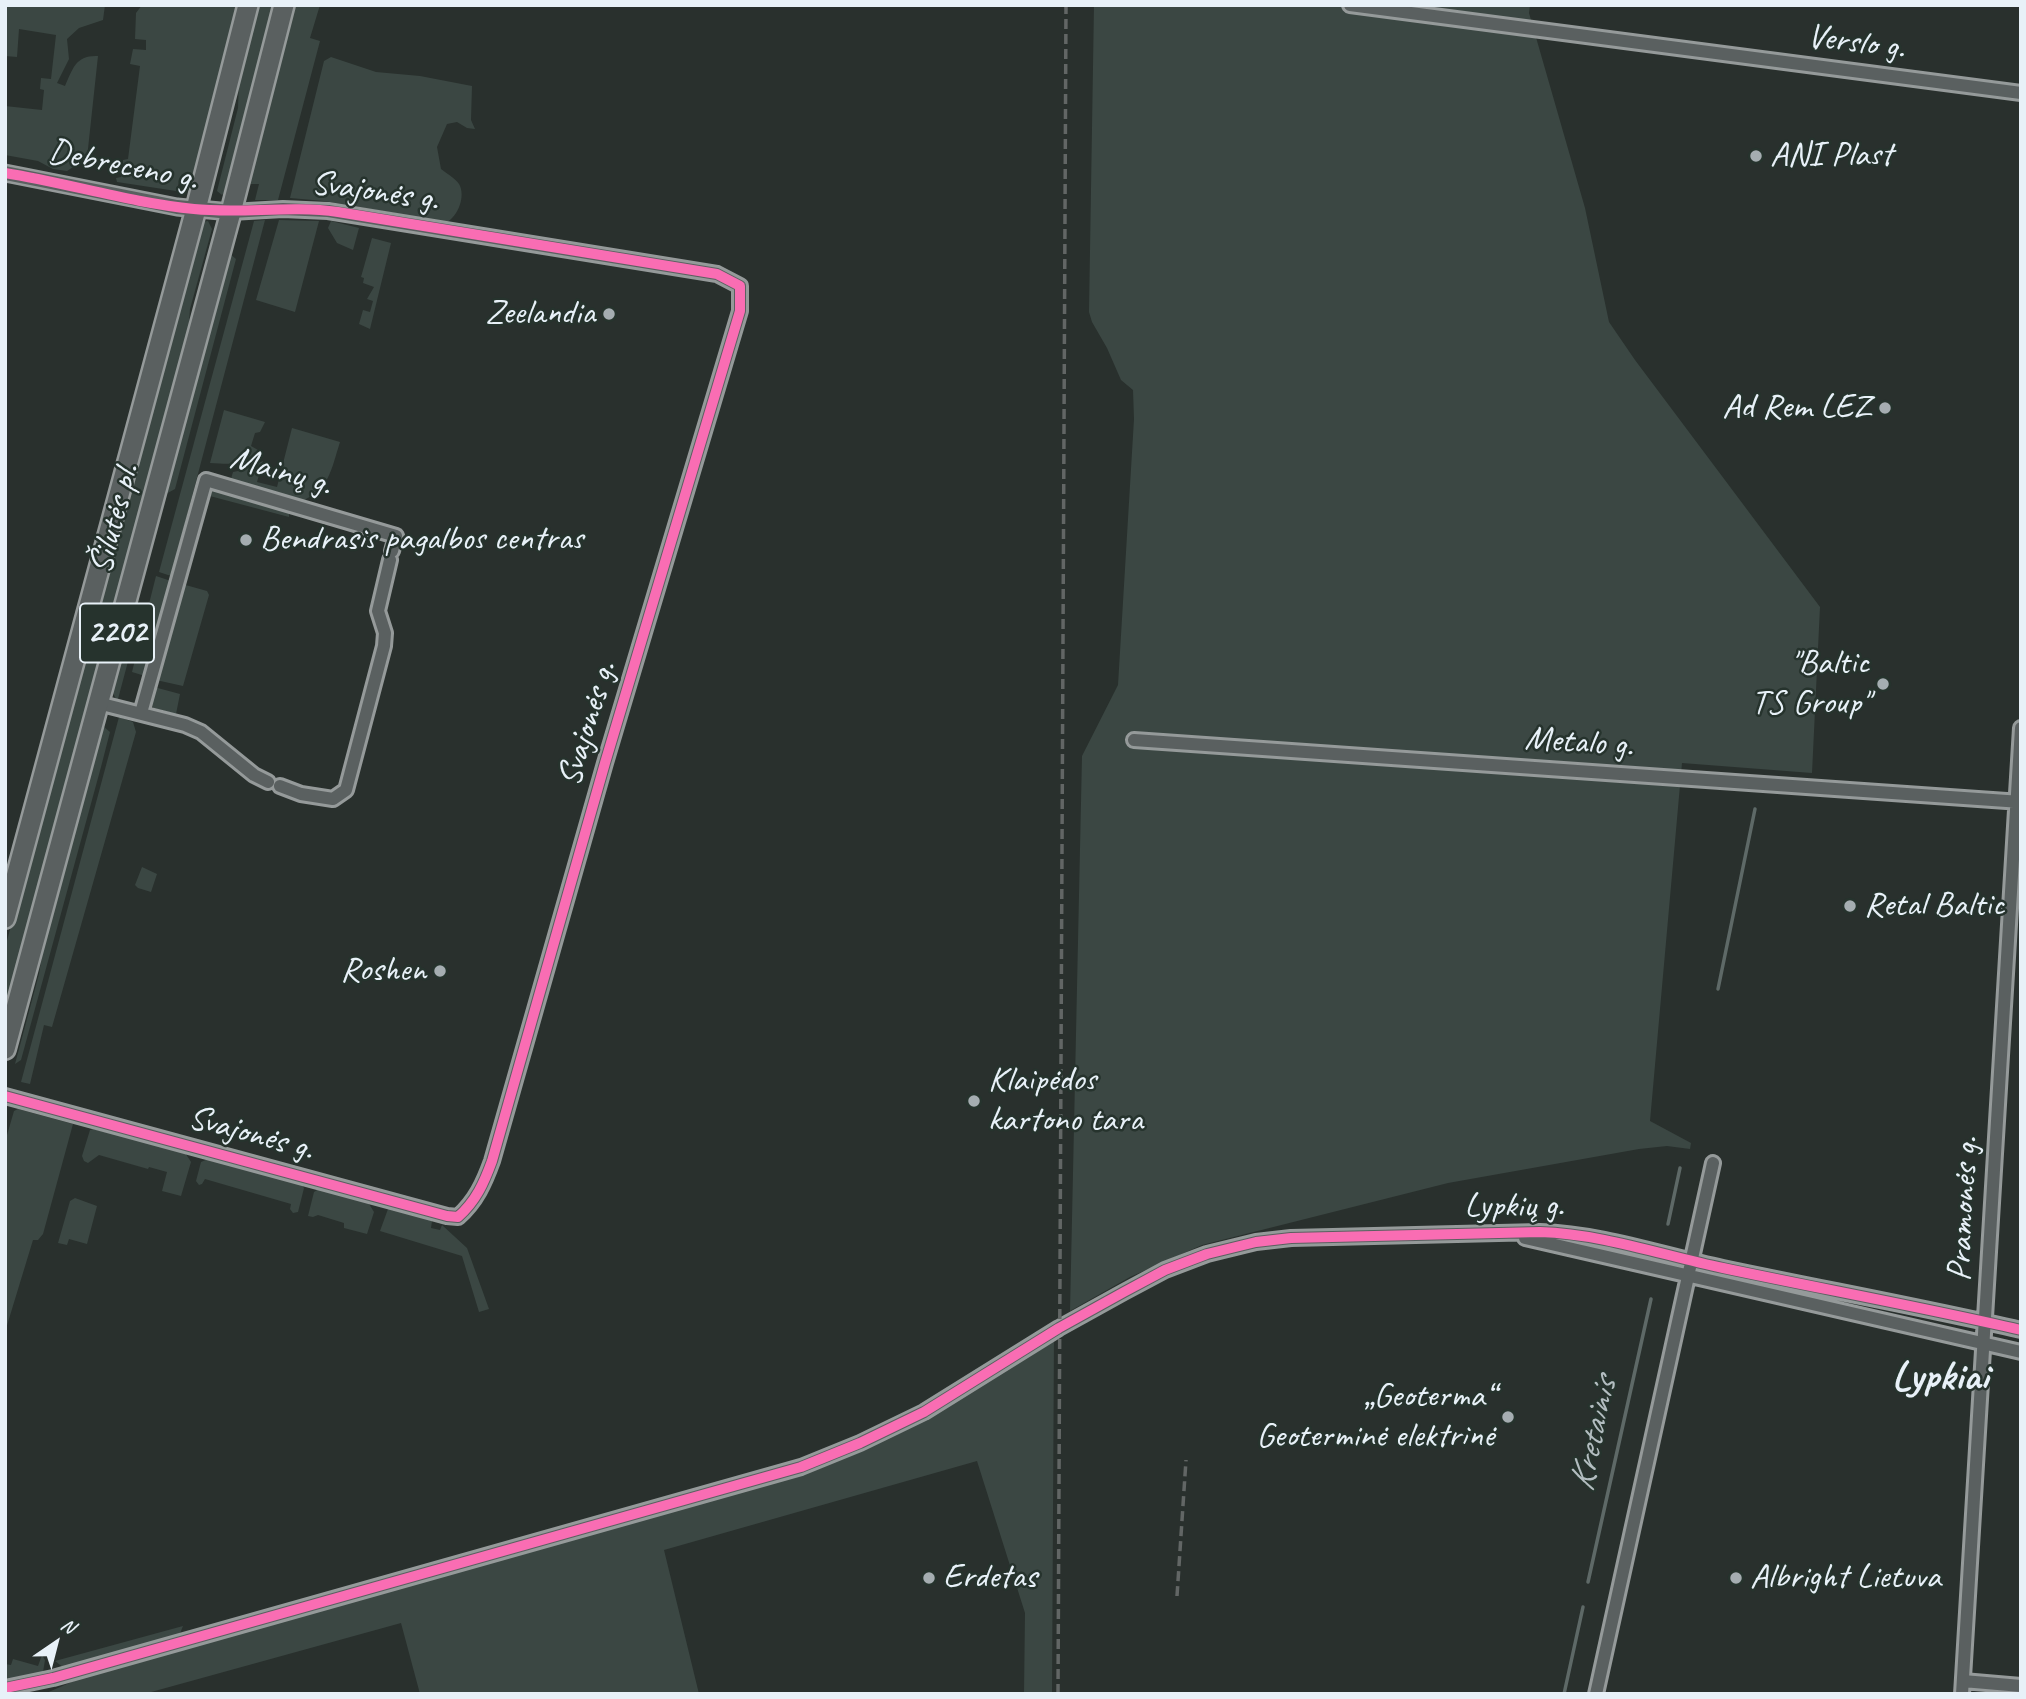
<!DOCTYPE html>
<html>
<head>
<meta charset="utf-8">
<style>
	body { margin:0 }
	#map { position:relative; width:2026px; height:1699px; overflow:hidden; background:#29302d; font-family:Caveat,sans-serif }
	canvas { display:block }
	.frame { position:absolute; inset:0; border:7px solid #e8f1f8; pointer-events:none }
	.north { position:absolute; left:21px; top:1608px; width:70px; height:70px; -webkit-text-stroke:5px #26332d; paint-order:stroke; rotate:35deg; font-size:19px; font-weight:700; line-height:28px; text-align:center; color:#e8f1f8 }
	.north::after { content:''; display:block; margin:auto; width:24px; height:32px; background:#e8f1f8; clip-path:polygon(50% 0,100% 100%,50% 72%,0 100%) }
</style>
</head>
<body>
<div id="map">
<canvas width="2026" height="1699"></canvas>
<div class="frame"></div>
<div class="north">N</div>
</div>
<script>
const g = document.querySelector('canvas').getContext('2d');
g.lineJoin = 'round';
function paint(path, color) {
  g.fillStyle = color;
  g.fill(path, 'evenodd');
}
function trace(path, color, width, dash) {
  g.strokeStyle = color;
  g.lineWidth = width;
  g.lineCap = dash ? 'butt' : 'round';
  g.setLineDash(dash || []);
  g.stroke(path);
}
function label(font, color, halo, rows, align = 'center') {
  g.font = font + ' Caveat,sans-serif';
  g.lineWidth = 5;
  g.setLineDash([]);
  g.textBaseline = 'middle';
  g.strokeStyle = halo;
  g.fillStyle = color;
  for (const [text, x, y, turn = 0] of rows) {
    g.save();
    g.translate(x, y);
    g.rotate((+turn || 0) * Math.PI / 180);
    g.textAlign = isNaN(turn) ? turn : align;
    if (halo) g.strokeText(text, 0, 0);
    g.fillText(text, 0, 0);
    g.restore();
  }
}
const green = new Path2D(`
	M5 5H105L103 20 79 28 67 39 69 59 57 83 65 86C73 68 76 55 98 56L87 158 67 171 53 169 38 161 5 155V106L42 110 44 90 40 89 41 78 51 79 56 35 19 29 17 57 5 56Z
	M142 5H239L195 178 182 174 176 191 117 182 116 178 121 177 123 160 128 159 140 66 130 64 133 49 146 50V40L135 39 136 13Z
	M258 5H276L226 192 222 195 217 191 238 108 239 79Z
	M292 5H320L310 38 320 41 278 200H255L259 184H247Z
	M1094 5H1530L1529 13 1585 208 1609 322 1635 360 1820 607 1812 773 1682 763 1650 1121 1691 1143 1690 1149 1667 1146 1639 1149 1448 1183 1202 1245 1130 1277 1070 1311 1082 756 1118 685 1134 419 1133 390 1121 380 1107 348 1092 322 1089 312Z
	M331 57 376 72 420 76 472 86 471 120 475 129 467 128 457 122 447 124 437 147 441 169C446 173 455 178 459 184 466 196 458 216 447 222L324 201 290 198 324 61Z
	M265 220 171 576 159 572 254 221Z
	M279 220 319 221 295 312 256 300Z
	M208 221 212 229 190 309 188 335 5 1016V948L202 222Z
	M331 221 359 228 353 250 337 243 328 228Z
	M372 238 391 243 370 329 359 324 363 310 370 312 373 301 367 299 374 287 363 283 364 278 361 277Z
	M230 254 236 259 175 489 164 495Z
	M224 410 265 422 260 432 255 433 251 446 258 450C246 467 229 464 210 463Z
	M292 428 340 442C331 470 330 489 300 502L230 482 233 472 243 470 263 461 257 482 277 487Z
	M214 490 283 510 289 513V517L206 495Z
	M156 576 171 581 145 676 132 672Z
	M182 584 207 591 209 595 183 686 156 680Z
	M133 607 142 609 118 699H116L111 689Z
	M154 687 180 694 176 714 154 708 150 705Z
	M119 717 133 722 136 732 52 1027 44 1025 30 1084 21 1082Z
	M103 726 110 732 101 767 21 1060 15 1064 39 974 47 926Z
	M142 867 157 874 151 892 138 888 135 885Z
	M18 1109 73 1124 43 1234 38 1240H33L5 1332V1142L14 1111Z
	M93 1129 184 1151 191 1162 181 1196 162 1191 167 1172 149 1167 148 1169 99 1155 88 1163 84 1161 82 1156 90 1130Z
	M208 1159 300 1183 304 1188 298 1212 293 1213 290 1209 291 1204 205 1179 202 1184 199 1185 196 1181 201 1162Z
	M320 1188 366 1199 374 1212 367 1234 344 1228V1223L318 1215 313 1217 308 1216 314 1192Z
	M75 1198 97 1206 87 1244 69 1239 67 1245 58 1243 70 1201Z
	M393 1207 432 1221 431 1228 440 1230 442 1225 467 1248 489 1309 479 1312 462 1256 380 1231 388 1209Z
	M1054 1333 1052 1694H1024L1025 1613 977 1461 664 1550 699 1694H420L401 1623 144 1694H44L104 1668 792 1474 847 1455 912 1425Z
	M183 1626 179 1636 64 1668 55 1661Z
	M42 1655 45 1660 43 1672 40 1674 5 1682V1664L11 1665 13 1659 38 1666Z`);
const stream = new Path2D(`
	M1718 989 1755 809
	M1668 1224 1680 1168
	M1588 1582 1651 1299
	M1564 1694 1583 1607`);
const minor = new Path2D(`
	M1350 5 2021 93
	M98 703 185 725 201 732 254 775 268 782
	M141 713 206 480 396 536 392 551
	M1134 740 2021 802
	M280 786 301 794 333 799 346 790 384 646 385 633 378 611 390 560
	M5 1096 447 1216 458 1217C476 1201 484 1183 492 1161L605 763 740 311V286L717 274 328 211 283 209 231 212
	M1525 1238 2021 1352
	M1963 1681 2021 1686
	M5 1688 53 1678 801 1467 860 1443 924 1412 1059 1328 1124 1292 1165 1270 1207 1254 1256 1242 1291 1238 1540 1232C1603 1234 1661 1255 1723 1268 1822 1289 1922 1307 2021 1330
	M1596 1694 1713 1163
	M1962 1694 2021 728`);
const tertiary = new Path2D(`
	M5 173 177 207 231 212`);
const primary = new Path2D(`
	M5 918 196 209 248 5
	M5 1049 231 212 284 5`);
const rail = new Path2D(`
	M1177 1596 1186 1460
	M1058 1694 1066 5`);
const cycleway = new Path2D(`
	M5 173C68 183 131 203 194 209 242 214 290 205 338 212L717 274 740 286V311L605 763 492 1161C484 1183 476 1201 458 1217L447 1216 5 1096
	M5 1688 53 1678 801 1467 860 1443 924 1412 1059 1328 1124 1292 1165 1270 1207 1254 1256 1242 1291 1238 1540 1232C1603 1234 1661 1255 1723 1268 1822 1289 1922 1307 2021 1330`);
const markers = [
	[1756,156,7,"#a5adb1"],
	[609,314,7,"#a5adb1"],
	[1885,408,7,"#a5adb1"],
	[246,540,7,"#a5adb1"],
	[1883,684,7,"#a5adb1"],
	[1850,906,7,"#a5adb1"],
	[440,971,7,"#a5adb1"],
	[974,1101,7,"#a5adb1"],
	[1508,1417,7,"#a5adb1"],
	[929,1578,7,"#a5adb1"],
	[1736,1578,7,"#a5adb1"]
];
const shields = [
	[117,633,74]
];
const shieldNames = [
	["2202",117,633]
];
const streetNames = [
	["Verslo g.",1856,43,7],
	["Debreceno g.",123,166,11],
	["Svajonės g.",375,192,8],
	["Mainų g.",281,472,16],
	["Šilutės pl.",115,519,-75],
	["Svajonės g.",588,724,-73],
	["Metalo g.",1579,743,4],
	["Svajonės g.",251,1134,15],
	["Lypkių g.",1514,1207],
	["Pramonės g.",1964,1209,-87]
];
const poiNames = [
	["ANI Plast",1770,156],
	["Zeelandia",595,314,"right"],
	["Ad Rem LEZ",1871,408,"right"],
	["Bendrasis pagalbos centras",260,540],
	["\"Baltic",1869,664,"right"],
	["TS Group\"",1869,704,"right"],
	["Retal Baltic",1864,906],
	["Roshen",426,971,"right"],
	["Klaipėdos",988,1081],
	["kartono tara",988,1121],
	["„Geoterma“",1494,1397,"right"],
	["Geoterminė elektrinė",1494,1437,"right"],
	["Erdetas",943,1578],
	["Albright Lietuva",1750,1578]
];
const waterNames = [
	["Kretainis",1594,1435,-78]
];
const districtNames = [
	["Lypkiai",1940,1378]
];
paint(green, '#3b4743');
trace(stream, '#5e6967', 3.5);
trace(minor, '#959a9a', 18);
trace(tertiary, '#959a9a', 19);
trace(primary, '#959a9a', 24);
trace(minor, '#5a6060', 12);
trace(tertiary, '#5a6060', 14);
trace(primary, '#5a6060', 19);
trace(rail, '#626665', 3.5, [10, 5]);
trace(cycleway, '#f96db3', 10);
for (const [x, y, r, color] of markers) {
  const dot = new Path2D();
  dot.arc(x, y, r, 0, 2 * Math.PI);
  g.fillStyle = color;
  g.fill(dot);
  trace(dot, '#26332d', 2.5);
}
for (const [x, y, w] of shields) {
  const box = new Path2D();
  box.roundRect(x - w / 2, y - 29.5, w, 59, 5);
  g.fillStyle = '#26332d';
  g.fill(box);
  trace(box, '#e8f1f8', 2);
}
label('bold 33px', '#e8f1f8', null, shieldNames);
label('35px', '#e8f1f8', '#26332d', streetNames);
label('35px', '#e8f1f8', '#26332d', poiNames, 'left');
label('italic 37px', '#b3bdc0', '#26332d', waterNames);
label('bold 42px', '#e8f1f8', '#26332d', districtNames);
</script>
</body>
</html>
